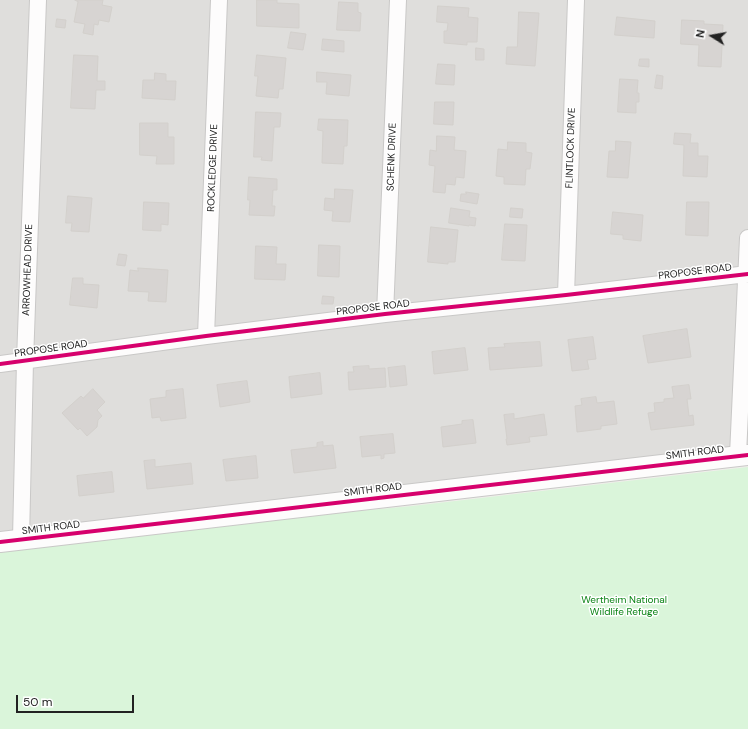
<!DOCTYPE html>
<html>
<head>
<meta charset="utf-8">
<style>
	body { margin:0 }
	#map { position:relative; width:748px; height:729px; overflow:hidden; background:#f0eeeb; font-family:"DM Sans",sans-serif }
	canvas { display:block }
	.north { position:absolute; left:692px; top:16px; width:40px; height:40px; -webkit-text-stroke:3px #fff; paint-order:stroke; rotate:281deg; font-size:11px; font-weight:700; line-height:16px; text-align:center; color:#222 }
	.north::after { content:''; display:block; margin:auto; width:14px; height:18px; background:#222; clip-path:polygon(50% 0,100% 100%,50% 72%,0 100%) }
	.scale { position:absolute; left:16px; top:695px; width:118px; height:18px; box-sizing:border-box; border:2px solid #222; border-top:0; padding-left:5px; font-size:12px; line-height:14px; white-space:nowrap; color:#222; -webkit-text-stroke:3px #fff; paint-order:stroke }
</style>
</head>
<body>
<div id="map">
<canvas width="748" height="729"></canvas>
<div class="north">N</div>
<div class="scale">50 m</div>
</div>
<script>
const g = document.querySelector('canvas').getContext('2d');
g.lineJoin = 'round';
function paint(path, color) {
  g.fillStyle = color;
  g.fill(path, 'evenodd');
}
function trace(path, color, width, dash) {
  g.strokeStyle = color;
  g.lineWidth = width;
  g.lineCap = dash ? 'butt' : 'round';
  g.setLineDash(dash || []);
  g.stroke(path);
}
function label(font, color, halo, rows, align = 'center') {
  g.font = font + ' "DM Sans",sans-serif';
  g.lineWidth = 3;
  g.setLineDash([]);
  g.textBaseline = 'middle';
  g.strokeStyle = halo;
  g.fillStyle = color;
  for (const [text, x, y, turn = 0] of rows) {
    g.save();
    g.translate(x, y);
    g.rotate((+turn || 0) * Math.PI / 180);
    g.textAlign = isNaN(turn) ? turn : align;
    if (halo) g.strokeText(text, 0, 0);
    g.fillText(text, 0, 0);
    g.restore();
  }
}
const residential = new Path2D(`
	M0 0H748V455L0 542Z`);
const park = new Path2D(`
	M748 467V729H0V544L412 506Z`);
const building = new Path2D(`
	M75 0H103L102 5 112 7 109 22 99 20 98 25 94 24 93 35 83 33 85 24 74 22 78 2Z
	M257 0H277V3L299 4V28L257 26Z
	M339 2 358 3V12L361 13 360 31 337 30Z
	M438 6 469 8 468 17 478 18 477 42H467V45L444 43V31H447L448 23 437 22Z
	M519 12 539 13 535 66 506 64 507 47H517Z
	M617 17 655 21 654 38 615 35Z
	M57 19 66 20 65 28 56 27Z
	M682 20 704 21V24L723 25 721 67 698 66 699 45 681 44Z
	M291 32 306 34 303 50 288 48Z
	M323 39 344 41V52L322 50Z
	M476 48 484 49V60H476Z
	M74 55 98 56 97 81H105V90H96L95 109 71 108Z
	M257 55 286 58 283 89H279L278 98 256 96 258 76H255Z
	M640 59H649V67L639 66Z
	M438 64 455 65 454 85 436 84Z
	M317 72 351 75 349 96 326 94 327 82H317Z
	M155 73 166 74V81H176L175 100 142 98 143 80H154Z
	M657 75 663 76 662 89 655 88Z
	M620 79 638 80 637 93H639V102H636V113L618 112Z
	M435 102H454L453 125 434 124Z
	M256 112 281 113 280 127H274L272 161 261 160 262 157H254Z
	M319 119 348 120 347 146H344L343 164 322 163 323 131 318 130Z
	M140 123H168V137H174V164H156L157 156 140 155Z
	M675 133 691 134 690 143H698V156H708L707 177 683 176 684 145 674 144Z
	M437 136 455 137 454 150 466 151 464 178 456 177 455 185 446 184 445 193 433 192 435 166 429 165 430 150 436 151Z
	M616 141 631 142 628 178 607 177 609 151H615Z
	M508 142 526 143V152L532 153 530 169H526L525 185 504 184V177L496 176 498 149 507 150Z
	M249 177 277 179V190H273L272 206H275L274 216 249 215 250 200H248Z
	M335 189 353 190 350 222 332 221 333 211 324 210 325 198 334 199Z
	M466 192 479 194 477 204 460 201 461 194H466Z
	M68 196 92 198 89 232 71 231 72 223H66Z
	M144 202 169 203 168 225 161 224V231L143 230Z
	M687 202H709L708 236 686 235Z
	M451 208 470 211 469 217 476 218 475 226 469 225V226L449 223Z
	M511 208 523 209 522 218 510 217Z
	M613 212 643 215 641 241 623 239V235L611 234Z
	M505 224 527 225 525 261 502 260Z
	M431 227 458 230 455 262H448V264L428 262Z
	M319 245 340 246 339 277 318 276Z
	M256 246 277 247 276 264H286L285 280 255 279Z
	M119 254 127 255 125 266 117 265Z
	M138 268 168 270 166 302 148 301 149 292 128 291 130 270 138 271Z
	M73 278H83V284L99 285 97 308 70 305Z
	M323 296 334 297 333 304H322Z
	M687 329 691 357 648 363 643 336Z
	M593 337 596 359 587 360 589 369 572 371 568 340Z
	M540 342 542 366 490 370 488 348 505 347 504 344Z
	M465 348 468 370 434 374 432 352Z
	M369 366V369L385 368 386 387 349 390 348 372H354L353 367Z
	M405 366 407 385 390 387 388 368Z
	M320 373 322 394 291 398 289 377Z
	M247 381 250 402 220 407 217 385Z
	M689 385 691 399H687L689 416 693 415 694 425 651 430 648 413 655 412 654 403 664 402V399L674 398 672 387Z
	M93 389 105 402 97 410 102 416 98 420 97 427 87 436 80 428 78 430 62 413 81 396 83 398Z
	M183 389 186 418 161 421 160 417 152 418 150 399 166 397V391Z
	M596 397 597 403 614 401 617 424 601 426V429L577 432 575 406 582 405 581 399Z
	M514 414V419L544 414 547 435 529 437 530 442 507 445 506 439H507L504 415Z
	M473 420 476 443 443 447 441 427 462 424V421Z
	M393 434 395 453 384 454V458L381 459V455L362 457 360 437Z
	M323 442V446L333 445 336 468 294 473 291 450 317 447V443Z
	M256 456 258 478 226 481 223 460Z
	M155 460V467L191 463 193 484 147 489 144 461Z
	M112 472 114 492 79 496 77 476Z`);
const minor = new Path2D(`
	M566 295 576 0
	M385 314 398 0
	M206 336 219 0
	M0 364 206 336 385 314 566 295 748 274
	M738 455 748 238
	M21 539 25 361 38 0`);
const tertiary = new Path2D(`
	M0 542 748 455`);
const cycleway = new Path2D(`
	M0 364 206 336 385 314 566 295 748 274
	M0 542 748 455`);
const streetNames = [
	["FLINTLOCK DRIVE",571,148,-88],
	["SCHENK DRIVE",392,157,-88],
	["ROCKLEDGE DRIVE",213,168,-88],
	["ARROWHEAD DRIVE",28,270,-88],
	["PROPOSE ROAD",695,272,-7],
	["PROPOSE ROAD",373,308,-7],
	["PROPOSE ROAD",51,349,-8],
	["SMITH ROAD",695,453,-7],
	["SMITH ROAD",373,490,-7],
	["SMITH ROAD",51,528,-7]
];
const parkNames = [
	["Wertheim National",624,600],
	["Wildlife Refuge",624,612]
];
paint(residential, '#dfdedc');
paint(park, '#daf5da');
paint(building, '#d7d4d2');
trace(building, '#d3d0cc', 1);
trace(minor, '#c9c8c7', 18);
trace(tertiary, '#c9c8c7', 22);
trace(minor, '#fdfcfc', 16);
trace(tertiary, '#fdfcfc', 20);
trace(cycleway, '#d6006c', 4);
label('10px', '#222', '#fff', streetNames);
label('10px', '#0c8416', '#fff', parkNames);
</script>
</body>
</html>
